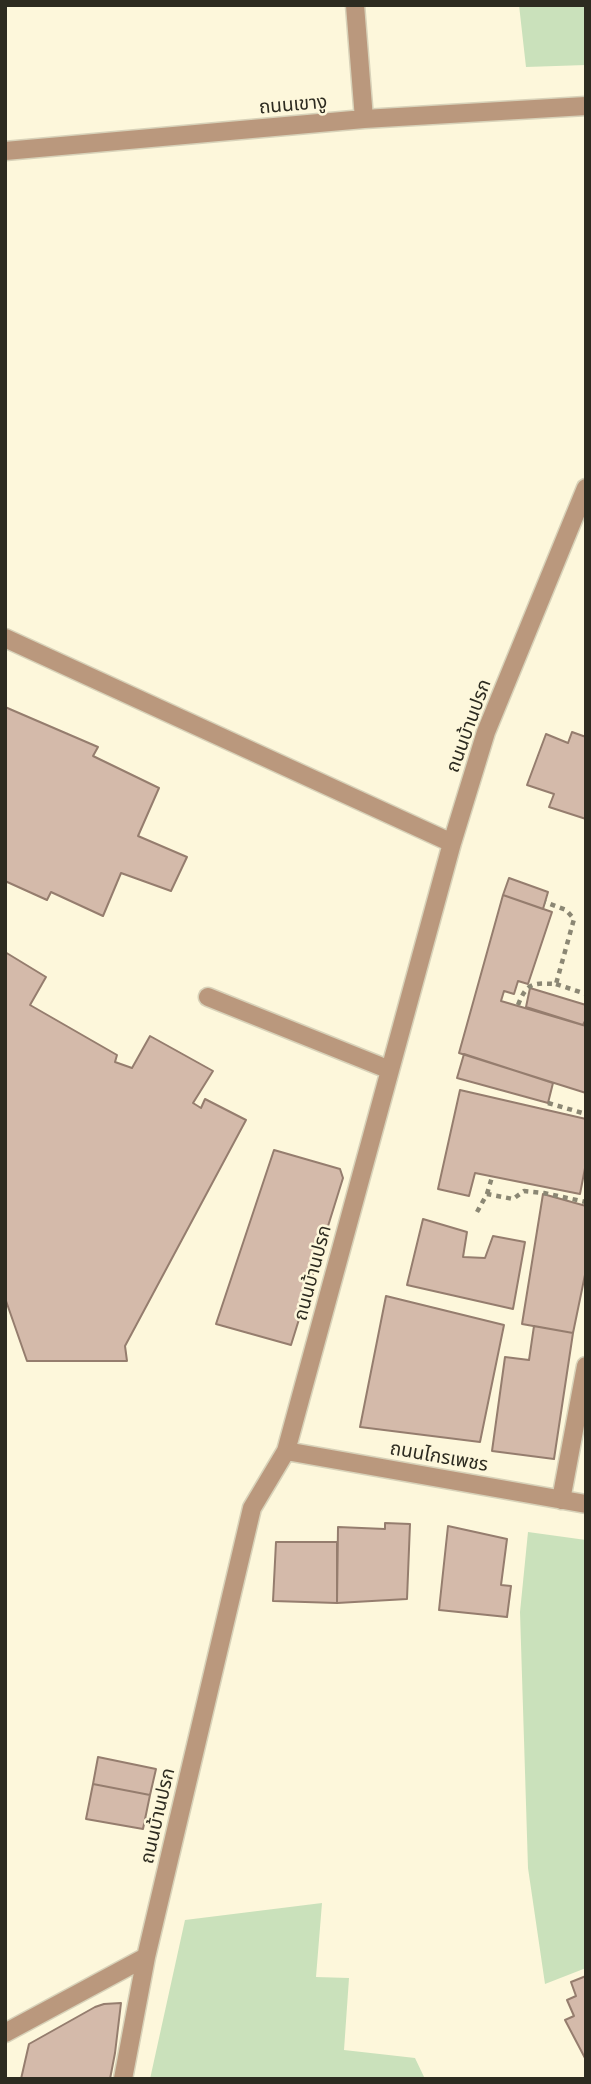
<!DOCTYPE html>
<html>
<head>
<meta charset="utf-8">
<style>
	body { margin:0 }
	#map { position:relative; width:591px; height:2084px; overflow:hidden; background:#fdf7db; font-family:Montserrat,sans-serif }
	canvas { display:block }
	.frame { position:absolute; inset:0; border:7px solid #2d2b20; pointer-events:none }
</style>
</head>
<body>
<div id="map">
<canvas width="591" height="2084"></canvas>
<div class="frame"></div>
</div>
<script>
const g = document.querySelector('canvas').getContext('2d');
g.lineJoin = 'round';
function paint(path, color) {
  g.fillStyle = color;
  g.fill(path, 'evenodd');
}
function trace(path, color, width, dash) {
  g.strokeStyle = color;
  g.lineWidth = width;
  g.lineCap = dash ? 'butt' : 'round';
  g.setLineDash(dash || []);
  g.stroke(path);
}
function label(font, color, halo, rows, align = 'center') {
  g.font = font + ' Montserrat,"Noto Sans Thai",sans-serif';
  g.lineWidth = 5;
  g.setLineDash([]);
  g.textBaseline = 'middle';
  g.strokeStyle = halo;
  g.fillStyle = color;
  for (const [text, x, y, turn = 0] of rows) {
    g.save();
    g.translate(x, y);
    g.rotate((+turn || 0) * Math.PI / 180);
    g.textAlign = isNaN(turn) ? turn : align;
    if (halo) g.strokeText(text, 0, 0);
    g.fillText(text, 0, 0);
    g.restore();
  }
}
const green = new Path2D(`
	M519 5H586V65L526 67Z
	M528 1532 586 1540V1968L545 1984 528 1868 520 1612Z
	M322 1903 316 1977 349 1978 344 2050 415 2058 425 2079H150L185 1920Z`);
const building = new Path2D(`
	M5 707 98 747 93 756 159 788 138 836 187 857 171 891 121 873 103 916 51 892 47 900 5 881Z
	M572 732 586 737V819L549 807 554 794 527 785 546 734 568 743Z
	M509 878 548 892 543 909 503 895Z
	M503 895 552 912 528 984 518 981 514 994 504 991 501 1001 586 1026V1093L459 1053Z
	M5 952 46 977 30 1005 117 1055 115 1062 132 1068 150 1036 213 1071 193 1103 201 1108 205 1099 246 1120 125 1346 127 1361H27L5 1298Z
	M530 988 586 1005V1019L583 1025 526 1007Z
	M464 1054 553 1083 548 1103 457 1078Z
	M460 1090 586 1119V1163L580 1194 475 1173 469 1196 438 1189Z
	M274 1150 340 1169 343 1178 291 1345 216 1324Z
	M543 1194 586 1206V1270L573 1333 522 1324Z
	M423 1219 467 1232 463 1257 485 1258 493 1236 525 1242 513 1309 407 1285Z
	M386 1296 504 1325 480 1442 360 1427Z
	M534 1326 573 1333 554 1459 492 1451 505 1357 529 1360Z
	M385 1523 410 1524 407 1599 337 1603 338 1527 385 1529Z
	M448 1526 507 1539 501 1585 511 1586 507 1617 439 1610Z
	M276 1542H337V1603L273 1601Z
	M98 1757 156 1769 150 1795 93 1784Z
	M93 1784 150 1795 143 1829 86 1819Z
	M586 1976V2060L565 2020 574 2016 567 2000 576 1996 571 1982Z
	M121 2003 115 2053 110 2079H21L29 2044 95 2007 104 2004Z`);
const path = new Path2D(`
	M556 984 586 994
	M518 1005C527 982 533 983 556 984L574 919 566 910 545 902
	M548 1103 586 1114
	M487 1194 492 1177
	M477 1212 487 1194 513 1199 524 1191 544 1193 586 1202`);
const minor = new Path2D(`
	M355 5 364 119
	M5 151 364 119 586 106
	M5 638 452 843
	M208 997 390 1070
	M286 1451 586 1504
	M561 1500 586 1366
	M5 2033 146 1957
	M123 2079 146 1957 252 1508 286 1451 452 843 486 732 586 488`);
const streetNames = [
	["ถนนเขางู",293,105,-5],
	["ถนนบ้านปรก",469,726,-70],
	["ถนนบ้านปรก",313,1273,-75],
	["ถนนไกรเพชร",439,1457,10],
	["ถนนบ้านปรก",158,1816,-77]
];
paint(green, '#cae1bb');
paint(building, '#d4baaa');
trace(building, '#957d6e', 2);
trace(minor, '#d8d2b9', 21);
trace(path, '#8b8774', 4.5, [5, 5]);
trace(minor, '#ba987d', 18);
label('19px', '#2d2b20', '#fdf7db', streetNames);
</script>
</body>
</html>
